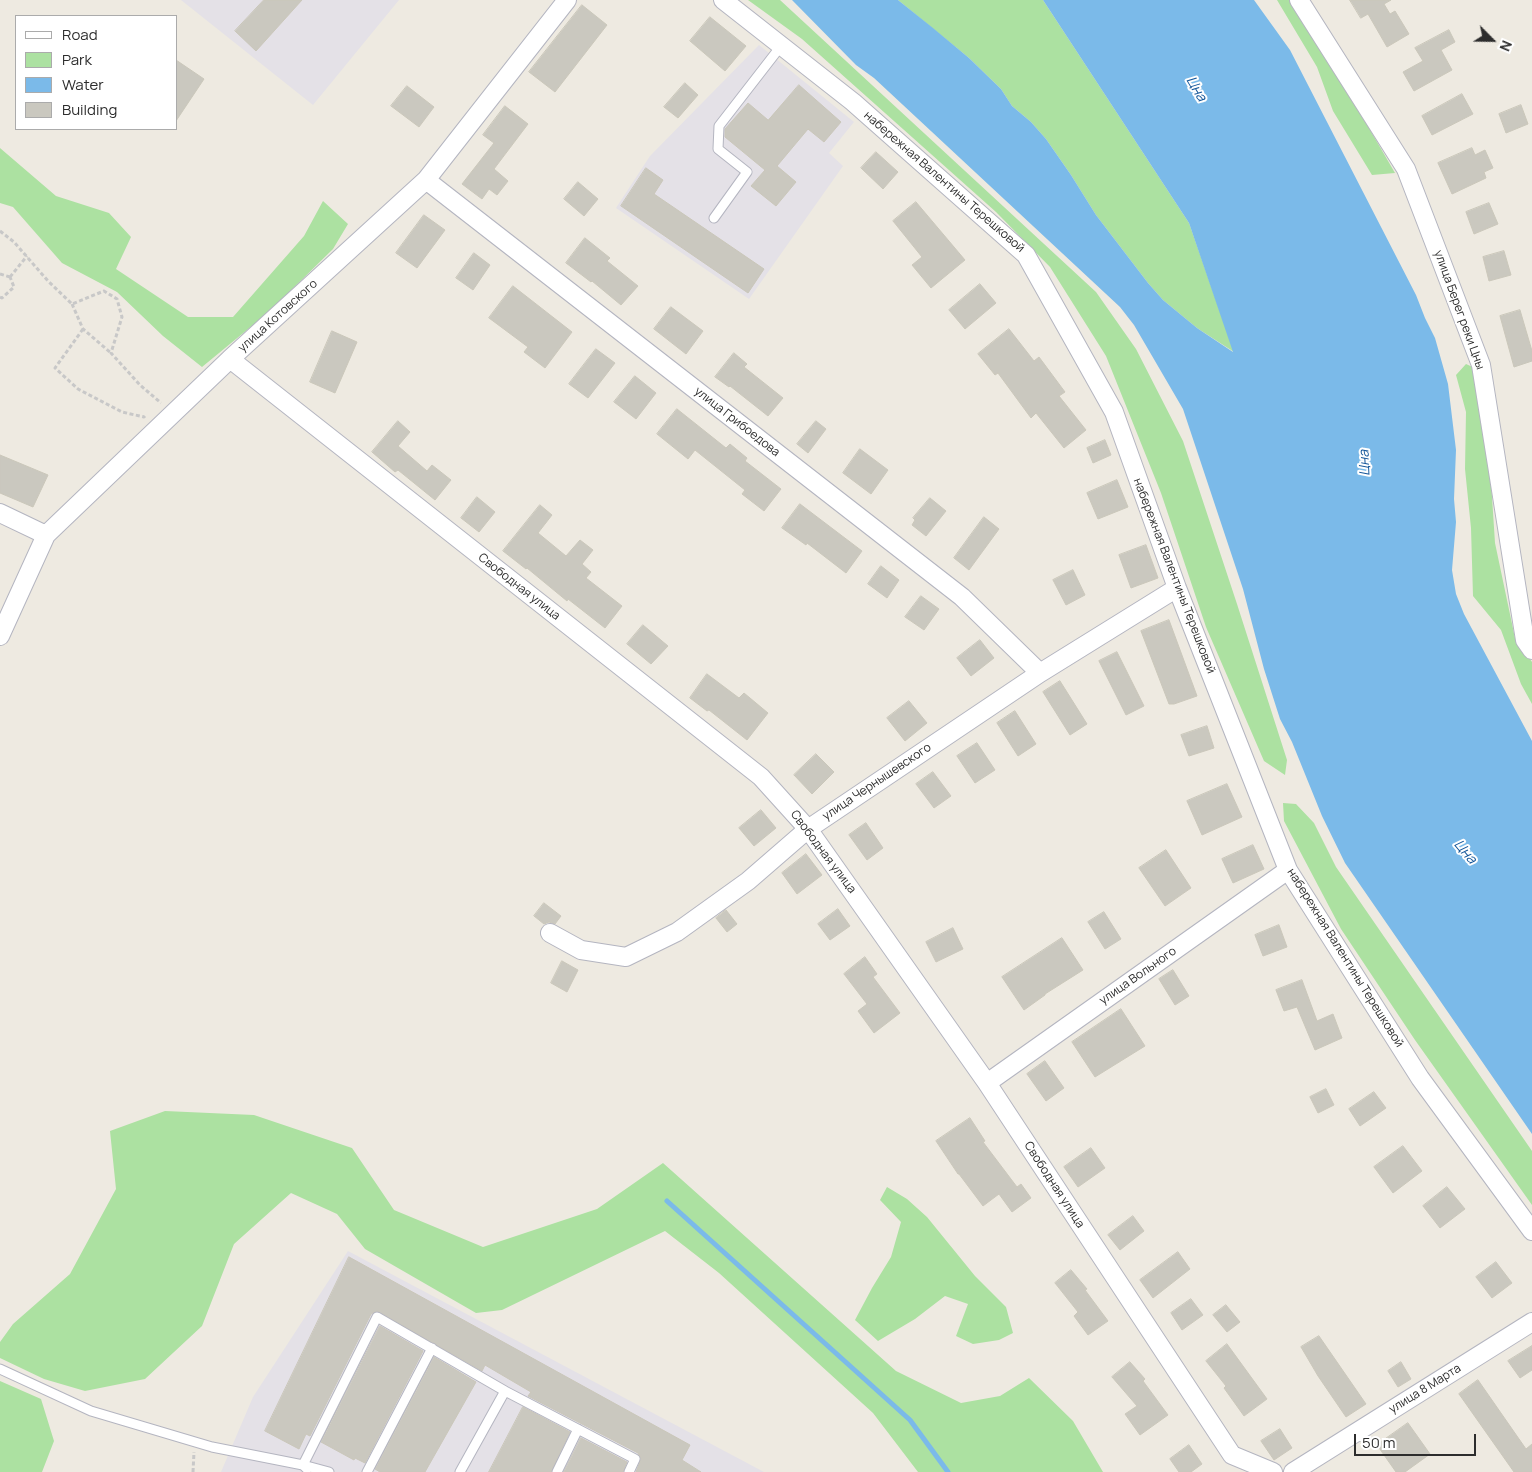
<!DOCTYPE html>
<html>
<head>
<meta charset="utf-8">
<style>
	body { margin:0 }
	#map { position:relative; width:1532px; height:1472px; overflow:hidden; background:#eeeae1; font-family:Manrope,sans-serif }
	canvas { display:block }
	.legend { position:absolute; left:15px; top:15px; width:162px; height:115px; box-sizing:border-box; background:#fff; border:1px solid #ababab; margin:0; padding:6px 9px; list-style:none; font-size:15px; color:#2d2d2d }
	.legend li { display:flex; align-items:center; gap:10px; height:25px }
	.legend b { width:25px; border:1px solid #ababab }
	.north { position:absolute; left:1467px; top:15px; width:50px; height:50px; -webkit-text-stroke:4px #fff; paint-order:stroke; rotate:113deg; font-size:14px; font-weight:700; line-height:20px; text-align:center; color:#2d2d2d }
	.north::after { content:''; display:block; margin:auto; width:18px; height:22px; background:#2d2d2d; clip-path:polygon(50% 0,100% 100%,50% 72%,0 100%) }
	.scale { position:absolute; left:1354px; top:1434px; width:122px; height:22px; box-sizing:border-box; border:2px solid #2d2d2d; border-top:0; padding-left:6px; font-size:15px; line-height:18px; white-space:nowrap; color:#2d2d2d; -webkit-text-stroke:4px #fff; paint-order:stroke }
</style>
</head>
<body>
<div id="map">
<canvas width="1532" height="1472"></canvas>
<ul class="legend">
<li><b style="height:6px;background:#fff"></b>Road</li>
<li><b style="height:14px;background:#ace1a1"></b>Park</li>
<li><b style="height:14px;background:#7bbae9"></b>Water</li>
<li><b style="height:14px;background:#cac8bf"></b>Building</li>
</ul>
<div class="north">N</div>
<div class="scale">50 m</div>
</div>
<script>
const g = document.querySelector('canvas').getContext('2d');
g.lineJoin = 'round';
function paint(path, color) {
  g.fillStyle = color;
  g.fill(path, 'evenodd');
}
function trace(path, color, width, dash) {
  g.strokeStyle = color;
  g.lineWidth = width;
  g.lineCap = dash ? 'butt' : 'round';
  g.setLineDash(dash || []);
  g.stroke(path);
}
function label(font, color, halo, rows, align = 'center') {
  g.font = font + ' Manrope,sans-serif';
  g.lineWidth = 4;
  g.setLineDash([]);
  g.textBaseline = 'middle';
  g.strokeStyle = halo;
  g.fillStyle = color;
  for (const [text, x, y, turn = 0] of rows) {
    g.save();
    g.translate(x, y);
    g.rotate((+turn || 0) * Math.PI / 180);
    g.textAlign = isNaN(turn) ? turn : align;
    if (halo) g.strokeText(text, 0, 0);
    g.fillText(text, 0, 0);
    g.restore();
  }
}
const industrial = new Path2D(`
	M181 0H399L313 105Z
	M759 45 854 122 829 153 843 166 749 299 616 208 650 156Z
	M348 1251 764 1472H221L253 1397Z`);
const green = new Path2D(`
	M748 0H780L1096 292 1136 349 1183 441 1237 604 1287 760 1285 775 1264 761 1206 627 1161 493 1106 356 1050 267 996 212 802 39Z
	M898 0H1043L1189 223 1234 352 1197 328 1163 300 1148 283 1096 215 1071 175 1046 139 1031 122 1012 106 1001 89 969 58Z
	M1277 0H1291L1336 71 1395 173 1372 175 1333 111 1317 67Z
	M0 148 56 196 109 213 131 237 116 269 188 317H233L304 236 323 201 348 224 333 249 270 311 202 367 163 336 117 292 62 263 13 207 0 203Z
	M1466 364 1477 369 1490 466 1495 543 1515 638 1532 662V704L1521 684 1501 630 1473 596 1471 528 1465 469 1466 412 1456 375Z
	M1283 803 1296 804 1314 823 1336 867 1532 1151V1205L1415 1040 1341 929 1284 821Z
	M165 1111 254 1115 352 1148 394 1210 483 1247 597 1209 663 1163 896 1371 961 1403 1000 1396 1029 1378 1073 1421 1103 1472H918L873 1413 719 1273 665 1231 502 1310 476 1313 365 1249 337 1214 291 1193 234 1244 202 1326 145 1379 85 1391 44 1379 0 1358V1342L13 1324 70 1274 116 1189 110 1131Z
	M887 1187 907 1199 927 1217 975 1276 1006 1307 1013 1333 999 1340 973 1344 956 1336 968 1304 945 1296 915 1319 878 1341 855 1320 872 1288 891 1257 901 1222 880 1200Z
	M0 1381 41 1399 54 1441 42 1472H0Z`);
const water = new Path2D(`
	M792 0H898L933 28 969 58 1001 89 1012 106 1031 122 1046 139 1071 175 1096 215 1148 283 1163 300 1197 328 1233 352 1189 223 1043 0H1254L1290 50 1416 295 1425 318 1435 338 1448 384 1456 450 1454 499 1456 522 1452 570 1456 594 1464 614 1532 741V1134L1345 863 1322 816 1292 742 1280 719 1264 669 1243 589 1183 409 1134 325 1120 307 874 78 856 65Z`);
const stream = new Path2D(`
	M667 1201 910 1420 948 1472`);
const building = new Path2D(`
	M264 0H302L256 51 235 31Z
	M1350 0H1391L1384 4 1390 14 1395 11 1409 34 1387 47 1368 14 1361 18Z
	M582 5 607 25 555 92 529 72Z
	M710 17 746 46 725 71 690 41Z
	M1449 30 1455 42 1441 50 1452 70 1414 91 1403 72 1423 61 1415 48Z
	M176 60 204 79 176 121Z
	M685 83 698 95 678 118 664 107Z
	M799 85 841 122 824 142 808 129 777 166 796 182 776 206 751 186 765 170 725 137V129L748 103 768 120Z
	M407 86 434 107 419 127 391 106Z
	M1462 94 1473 114 1432 135 1422 116Z
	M1521 105 1528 124 1506 133 1499 114Z
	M505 106 528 124 494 169 508 181 497 195 489 189 482 199 462 184 494 143 483 135Z
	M1472 148 1475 155 1485 150 1493 168 1484 172 1486 178 1452 194 1438 163Z
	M876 152 898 172 883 189 861 168Z
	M646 168 663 180 654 194 764 269 748 293 621 206Z
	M578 182 598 199 584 216 564 199Z
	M916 202 965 260 931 288 912 265 922 257 893 221Z
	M1489 203 1498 224 1474 234 1466 212Z
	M424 215 445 230 417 268 396 253Z
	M585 238 610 258 607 261 638 286 621 305 592 281 591 282 566 263Z
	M1504 251 1511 275 1489 281 1483 257Z
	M474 253 490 265 473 290 456 278Z
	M980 284 996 303 965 329 949 310Z
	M513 286 572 332 545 368 524 352 528 347 489 318Z
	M671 307 703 331 686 354 654 329Z
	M1520 310 1532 351V361L1514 367 1500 316Z
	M1009 329 1034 361 1039 357 1065 392 1059 396 1086 430 1064 448 1036 413 1031 418 998 373 995 375 978 354Z
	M332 331 357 342 335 393 310 382Z
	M596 349 615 363 588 398 569 384Z
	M734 353 747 364 744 367 783 398 768 416 730 386 729 387 715 377Z
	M635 376 656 393 636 419 614 402Z
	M677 409 726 448 730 444 747 458 745 461 781 489 764 511 742 494 745 490 695 450 688 459 657 434Z
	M398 421 410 432 398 446 427 471 432 465 451 480 435 500 398 470 395 472 372 452Z
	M816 421 826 429 808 453 797 444Z
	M1105 440 1111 455 1093 463 1087 448Z
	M860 449 888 470 871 494 843 473Z
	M0 455 48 475 33 507 0 493Z
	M1117 480 1128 507 1098 519 1087 493Z
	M477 497 495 512 479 532 461 518Z
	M930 498 946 511 926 536 912 525 915 520 913 518Z
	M800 504 862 551 846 573 807 543 806 545 782 528Z
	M540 505 552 515 538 533 566 556 580 540 593 550 582 564 591 572 586 578 622 606 605 628 568 599 567 601 527 568 526 569 503 551Z
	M984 517 999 529 969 570 954 558Z
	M1146 545 1158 578 1131 588 1119 555Z
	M881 566 899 580 887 598 868 584Z
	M1073 570 1085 595 1066 605 1053 580Z
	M921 596 939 609 924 630 905 617Z
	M1169 620 1197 696 1174 704H1169L1141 631Z
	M643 625 668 646 651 664 627 644Z
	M980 640 994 658 971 676 957 658Z
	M1117 652 1144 706 1126 715 1099 661Z
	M707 674 739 698 744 693 768 713 747 740 709 710 707 711 690 698Z
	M1060 681 1087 724 1070 735 1043 692Z
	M909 701 927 723 905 741 887 718Z
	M1015 711 1036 744 1018 756 997 723Z
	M1207 726 1214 748 1189 756 1181 735Z
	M977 743 995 770 975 783 957 756Z
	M816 754 834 772 812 794 794 775Z
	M933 772 951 796 934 808 916 784Z
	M1227 784 1242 817 1202 835 1187 801Z
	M761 810 776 828 754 846 739 828Z
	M866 823 883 848 867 860 849 835Z
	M1253 845 1264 869 1233 883 1222 859Z
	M1166 850 1191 888 1165 906 1139 868Z
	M806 854 822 875 797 894 782 873Z
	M544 903 561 916 555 924 549 922 544 924 534 916Z
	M838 909 850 926 830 940 818 924Z
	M726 910 737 924 727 932 716 918Z
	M1104 912 1121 939 1105 949 1088 922Z
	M1279 925 1287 947 1263 956 1255 935Z
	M953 928 963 949 936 962 926 942Z
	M1062 938 1083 970 1045 994V995L1024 1010 1002 977Z
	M865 957 877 974 873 977 900 1013 874 1033 858 1011 867 1004 844 974Z
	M562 961 578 970 567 992 551 983Z
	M1173 970 1189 996 1175 1005 1159 979Z
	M1302 980 1317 1021 1333 1014 1342 1038 1315 1050 1297 1007 1284 1011 1276 990Z
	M1121 1009 1145 1046 1095 1077 1072 1042Z
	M1045 1061 1064 1088 1046 1101 1027 1074Z
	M1326 1089 1334 1105 1318 1113 1310 1097Z
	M1374 1092 1386 1108 1360 1126 1349 1109Z
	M970 1118 985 1141 983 1142 1017 1187 1021 1184 1031 1198 1012 1212 999 1194 983 1206 959 1174H958L936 1141Z
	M1403 1146 1422 1171 1393 1193 1374 1167Z
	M1091 1148 1105 1168 1078 1187 1064 1167Z
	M1447 1187 1465 1209 1440 1228 1423 1206Z
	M1133 1216 1144 1231 1120 1250 1108 1235Z
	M1178 1252 1190 1269 1153 1298 1140 1280Z
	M349 1257 690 1445 682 1460 701 1472H636L641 1459 638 1453 528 1396 531 1392 485 1365 482 1371 377 1311 371 1314 310 1436 306 1434 299 1449 265 1431Z
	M1496 1262 1512 1283 1492 1298 1476 1277Z
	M1071 1270 1087 1289 1085 1290 1108 1321 1088 1335 1074 1316 1078 1312 1055 1283Z
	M1191 1299 1203 1315 1182 1330 1171 1313Z
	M1226 1305 1240 1322 1227 1332 1213 1315Z
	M380 1326 423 1351 365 1463 355 1458 354 1460 321 1442Z
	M1319 1336 1366 1404 1346 1417 1318 1376 1301 1347Z
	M1227 1344 1267 1399 1244 1416 1224 1388 1226 1386 1206 1361Z
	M1532 1346V1370L1520 1378 1508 1361Z
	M434 1357 476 1382 425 1472H380L375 1469Z
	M1130 1362 1145 1379 1143 1381 1168 1415 1140 1435 1125 1414 1137 1406 1112 1377Z
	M1401 1362 1411 1379 1398 1387 1388 1371Z
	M1478 1380 1526 1449 1532 1444V1472H1514L1459 1394Z
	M523 1407 570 1432 551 1472H489Z
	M1408 1423 1430 1454 1405 1472H1396L1377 1445Z
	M1280 1429 1292 1448 1274 1460 1261 1441Z
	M581 1438 627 1462 623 1472H564Z
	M1189 1445 1202 1464 1191 1472H1179L1170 1459Z`);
const path = new Path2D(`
	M0 231 14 242 48 281 72 304 104 291 117 299 122 317 111 353 140 385 161 403
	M0 274 10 277
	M10 277 27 256
	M0 297 2 298 14 287 10 277
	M72 304 83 329 111 353
	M83 329 55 368 78 389 122 412 144 417 145 416
	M193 1472 194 1452`);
const service = new Path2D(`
	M714 218 747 172 718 149 719 126 781 46
	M0 1369 91 1411 212 1447 303 1465 307 1469
	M505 1391 635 1459 629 1472
	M329 1472 303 1465 377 1317 505 1391 460 1472
	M367 1472 432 1348
	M557 1472 578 1429`);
const minor = new Path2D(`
	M723 0 853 102 1026 255 1114 412 1177 588 1288 870 1420 1078 1532 1231
	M1299 0 1406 169 1481 365 1525 640 1532 650
	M426 180 962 597 1040 673
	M230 359 761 777 808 829 987 1083 1232 1455 1273 1472
	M0 513 46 535
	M0 636 46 535 230 359 426 180 567 0
	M550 933 581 950 626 957 677 932 748 881 808 829 1040 673 1177 588
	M987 1083 1288 870
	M1293 1472 1532 1322`);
const streetNames = [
	["набережная Валентины Терешковой",944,182,41],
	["улица Берег реки Цны",1459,310,70],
	["улица Котовского",278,316,-42],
	["улица Грибоедова",737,422,38],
	["набережная Валентины Терешковой",1174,576,69],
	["Свободная улица",519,587,38],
	["улица Чернышевского",877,782,-34],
	["Свободная улица",823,852,53],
	["набережная Валентины Терешковой",1345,958,58],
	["улица Вольного",1138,976,-35],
	["Свободная улица",1054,1185,57],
	["улица 8 Марта",1425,1389,-32]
];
const waterNames = [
	["Цна",1196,89,59],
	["Цна",1365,463,-93],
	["Цна",1465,852,50]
];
paint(industrial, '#e4e1e7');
paint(green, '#ace1a1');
paint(water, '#7bbae9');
trace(stream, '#7bbae9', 5);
paint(building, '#cac8bf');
trace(building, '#cac7ba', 1);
trace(service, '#b4b5c0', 11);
trace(minor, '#b4b5c0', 20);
trace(path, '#c8c8c8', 3, [4, 2.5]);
trace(service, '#fff', 9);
trace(minor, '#fff', 18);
label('12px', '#2d2d2d', '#fff', streetNames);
label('italic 14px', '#15579a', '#fff', waterNames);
</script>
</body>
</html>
